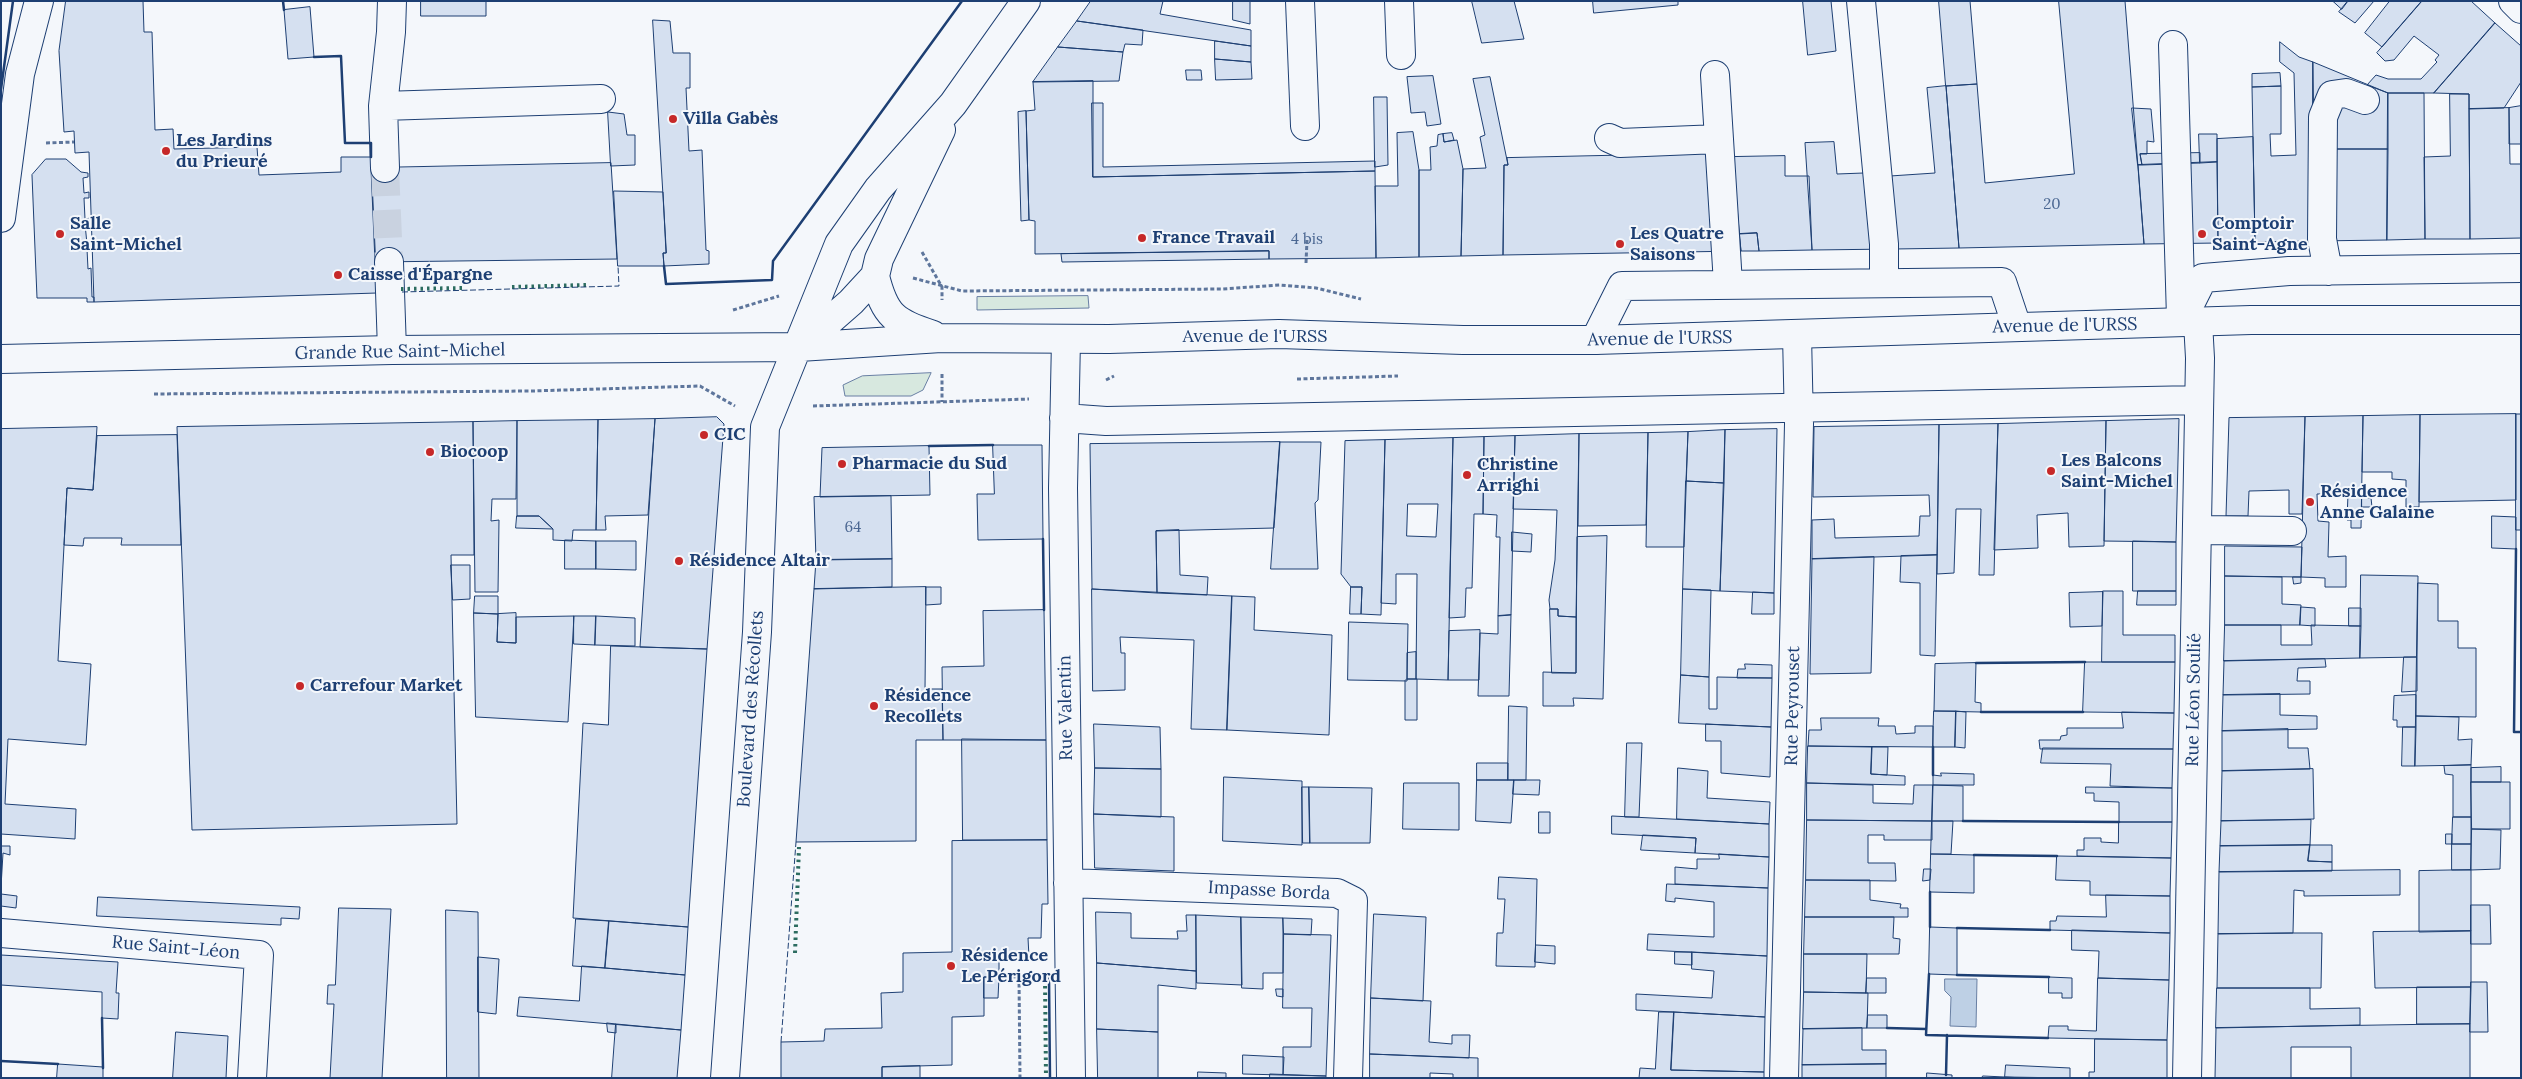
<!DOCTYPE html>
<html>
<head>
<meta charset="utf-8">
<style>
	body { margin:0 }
	#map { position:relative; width:2522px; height:1079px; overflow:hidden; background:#f4f7fb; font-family:Lora,serif }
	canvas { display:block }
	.frame { position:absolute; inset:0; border:2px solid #1d3f73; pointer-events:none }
</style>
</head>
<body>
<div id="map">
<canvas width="2522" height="1079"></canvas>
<div class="frame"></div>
</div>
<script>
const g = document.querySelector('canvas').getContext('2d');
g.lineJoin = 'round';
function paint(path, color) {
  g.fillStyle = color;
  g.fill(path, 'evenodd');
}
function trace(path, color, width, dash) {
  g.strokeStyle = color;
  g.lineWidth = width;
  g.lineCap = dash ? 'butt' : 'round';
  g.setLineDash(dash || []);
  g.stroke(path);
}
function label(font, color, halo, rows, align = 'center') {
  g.font = font + ' Lora,serif';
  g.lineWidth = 4;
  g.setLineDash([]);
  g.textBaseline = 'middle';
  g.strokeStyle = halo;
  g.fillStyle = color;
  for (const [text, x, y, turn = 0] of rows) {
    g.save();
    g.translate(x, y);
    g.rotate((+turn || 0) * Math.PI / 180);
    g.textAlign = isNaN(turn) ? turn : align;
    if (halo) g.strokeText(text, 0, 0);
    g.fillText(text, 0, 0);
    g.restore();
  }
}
const green = new Path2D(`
	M1088 296 1089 308 977 310V297Z
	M931 373 923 390 911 396H845L843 385 862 376Z`);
const water = new Path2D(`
	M1945 979H1977L1976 1027 1950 1026 1951 997 1945 991Z`);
const building = new Path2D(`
	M66 1H143L144 32H152L155 130 173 129 174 149 257 147 259 175 341 172V157H371L377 293 94 302 89 152 75 153 74 131 64 132 59 51Z
	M421 1H486V16H421Z
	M1091 1H1163L1160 14 1251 30V46L1077 21Z
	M1233 1H1250V24L1233 20Z
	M1472 1H1514L1524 39 1482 43Z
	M1593 1H1678V5L1594 13Z
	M1803 1H1831L1836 51 1808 55Z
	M1939 1H1970L1977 84 1946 86Z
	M2059 1H2125L2144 244 1959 248 1946 86 1977 84 1985 183 2074 174Z
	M2333 1H2348L2342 9Z
	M2348 1H2374L2355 23 2339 12Z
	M2390 1H2422L2382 47 2365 33Z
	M2422 1H2471L2495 23 2434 93H2388L2367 85 2376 75 2388 79H2421L2437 62 2435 60 2439 55 2414 36 2394 60 2385 61 2377 53Z
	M310 7 314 57 288 59 284 10Z
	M653 20 670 21 673 53H690V88H686L689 151 702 150 706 250 709 251V264L664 266 663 253H666Z
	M1077 21 1143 30 1142 45 1125 44 1123 52 1058 47Z
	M2495 23 2521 46V82L2504 108 2469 109V94L2434 93Z
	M1215 41 1251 46V62L1215 59Z
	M2280 42 2299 57 2313 62 2315 241 2255 242 2252 87 2281 86V134H2270L2271 156 2296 155 2294 73 2280 62Z
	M1058 47 1123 52 1119 81 1033 82Z
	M1215 59 1251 62 1252 79 1216 80Z
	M2313 62 2388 93V149H2313Z
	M1186 70H1201L1202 80H1187Z
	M2280 73 2281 86 2252 87V74Z
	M1433 76 1441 124 1427 126 1425 112 1411 113 1407 77Z
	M1490 77 1508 165H1504L1503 255 1461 256 1463 169 1486 168 1480 137 1485 135 1473 79Z
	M1093 81V177L1375 171 1376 258 1269 259V251L1035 254V221L1029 220 1026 111 1035 110 1033 82Z
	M1946 86 1959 248 1894 249 1890 176 1935 173 1927 88Z
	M2388 93H2424L2425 239 2387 240Z
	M2450 94H2469L2470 239H2425L2424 157 2450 156Z
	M1374 97H1387L1388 165 1375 167Z
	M1092 103H1103V167L1375 161V171L1093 177Z
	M2521 106V144H2509V108Z
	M2132 108 2151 109 2154 142 2147 141V154H2140L2142 165H2138Z
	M2509 108 2510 164H2521V238L2470 239 2469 109Z
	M1026 111 1029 220 1021 221 1018 112Z
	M608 112 624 114 627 135H635V165L611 166Z
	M1413 132 1419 170V257L1376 258 1375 186H1398L1397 133Z
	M1452 133 1454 140 1444 142 1443 134Z
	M1443 134 1444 142 1457 140 1463 169 1461 256 1419 257V170H1431L1430 147 1437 146 1438 135Z
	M2199 134H2217V162L2200 163Z
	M2253 137 2255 242 2218 243 2217 139Z
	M1834 142 1837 174 1890 172 1894 249 1812 250 1805 143Z
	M2313 149H2388L2387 240 2315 241Z
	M1732 153 1741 251 1503 255 1504 165H1508L1507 158Z
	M2200 153V163L2142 165 2140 154Z
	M1785 156V176H1809L1812 250 1759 251 1757 233 1739 234 1732 157Z
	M46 159H66L81 172 88 173V177L83 178 84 193 89 192V198H84L85 219 90 218V223L85 224 87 244H91V249H87L88 269 91 268 92 297H94V302H87V298H37L32 175Z
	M2217 162 2218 243 2144 244 2138 165Z
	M611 163 617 259 375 262 371 168Z
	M614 191 663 192 666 253H663L664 266H618Z
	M1757 233 1759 251H1741L1739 234Z
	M1269 251V259L1062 262 1061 254Z
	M2516 414V500L2419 502 2420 415Z
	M2516 414H2521V530H2516Z
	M2420 415 2419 507H2406V480L2392 479V472H2362L2363 416Z
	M2363 416 2361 528H2351V520H2347L2348 494H2317L2318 521 2329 522 2328 557 2346 556V587H2325V578L2301 577 2305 417Z
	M717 417 724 424 707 649 640 647 655 419Z
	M2305 417 2302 514H2289V490L2249 491 2248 516H2226L2229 418Z
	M655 419 648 515 605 516 606 530H596L598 420Z
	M2179 419 2176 542 2104 541 2106 421Z
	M598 420 596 530H573L572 541 553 540V529L539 516H517V421Z
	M517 421 516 499H492L491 521 499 520 498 592H475L473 422Z
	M2106 421 2104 546 2069 547 2068 513 2037 515 2038 548 1994 550 1998 424Z
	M473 422 474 555H451L457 824 192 830 177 427Z
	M1998 424 1994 575H1979L1981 509H1956L1954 573 1937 574 1939 425Z
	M1939 425 1937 555 1812 559V520L1834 519 1835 538 1919 536 1920 516H1930L1929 495 1813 497 1814 427Z
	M97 427 93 490 67 488 58 661 91 664 86 745 8 739 5 804 76 809 75 839 1 834V429Z
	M1777 429 1774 593 1720 591 1725 430Z
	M1725 430 1724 483 1686 481 1688 432Z
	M1688 432 1684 547H1646L1648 433Z
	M1648 433 1646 525 1578 526 1579 434Z
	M1579 434 1576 617 1558 616V609H1550L1549 600 1555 560 1557 510 1513 509 1515 436Z
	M177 435 181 545H121L122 538H84L83 546 64 545 67 488 93 490 97 436Z
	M1515 436 1511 615 1498 616 1500 537H1496L1497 515 1483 514 1484 437Z
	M1484 437 1483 514H1474L1472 588H1466L1465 617 1449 618 1453 438Z
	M1453 438 1448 680 1416 679 1417 574H1396V604L1381 603 1385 440ZM1408 504H1438L1436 537 1407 536Z
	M1385 440 1381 615 1361 614 1362 587H1351L1341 574 1345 441Z
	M1280 442H1321L1318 500 1315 503 1318 569H1271Z
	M1280 442 1274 528 1156 531 1157 593 1092 589 1090 444Z
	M993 445H1042L1043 539 978 540 977 494H994Z
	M929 446 930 495 820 497 822 448Z
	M1686 481 1724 483 1720 591 1683 589Z
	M891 496 892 559 816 560 814 497Z
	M2362 498H2371L2372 507H2362Z
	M517 516H539L553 529 516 528Z
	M2492 516 2516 517V549L2492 548Z
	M1179 530 1180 575 1208 577 1207 595 1157 593 1156 531Z
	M1512 532 1532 534 1531 552 1512 551Z
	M1607 536 1603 699 1573 698 1574 706H1543V672L1576 673 1577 537Z
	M565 540 596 541V569H565Z
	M596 541H636V570L596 569Z
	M2133 541 2176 542V591H2133Z
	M2225 546 2302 547 2301 577 2225 576Z
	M1937 555 1935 656 1920 655V583L1900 582 1901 556Z
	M1874 557 1871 673 1810 674 1812 559Z
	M892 559V587L814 589 816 560Z
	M451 565H470V599L453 600Z
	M2361 575 2418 576 2417 657 2360 658Z
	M2225 576 2282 577V604L2301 605 2300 625H2225Z
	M2293 577H2301V583L2294 584Z
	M2418 583 2438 584V621H2458V648H2476V717L2416 716Z
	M926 587H941V604L926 605Z
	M926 587 925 689H942L943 740H916V841L796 842 814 589Z
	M1351 587H1362L1361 614H1350Z
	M1092 589 1232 596 1227 730 1191 729 1194 640 1120 637 1121 653H1125V690L1093 691Z
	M1683 589 1711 590 1709 677 1681 675Z
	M2103 591H2123V635H2175V662H2102Z
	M2138 591H2176V605H2137Z
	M1753 592 1774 593V614H1752Z
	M2103 592 2102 626 2070 627 2069 593Z
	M475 596H498V614L474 613Z
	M1232 596 1255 597 1254 630 1332 635 1329 735 1227 730Z
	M2301 607 2315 608V626L2300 625Z
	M2349 608H2361V626H2349Z
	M1550 609H1558V616L1576 617V673H1552Z
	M1044 610 1046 740H943L942 667 984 666 983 611Z
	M474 613 498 614 497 642 516 643V617L574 616 568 722 476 717Z
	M516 613V643L497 642 498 614Z
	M1511 615 1509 696H1478L1480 633 1498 634V616Z
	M574 616H596L595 645 574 644Z
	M596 616 635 618V646L595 645Z
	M1349 622 1408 624 1407 681 1348 680Z
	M2225 625H2281V645H2312L2311 625 2361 626 2360 658 2224 661Z
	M1480 630 1479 680H1448L1449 631Z
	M611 646 707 649 688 927 573 918 583 723 608 725Z
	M1416 652V679H1407V653Z
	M2404 657H2417V691L2402 692Z
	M2325 659 2326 667 2298 668 2297 681H2310V694L2223 695 2224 661Z
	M2085 662H2175L2174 713 2083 712Z
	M1976 663 1975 702 1981 703V712L1934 711 1935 664Z
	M1745 664 1772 665V678H1737L1738 669H1745Z
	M1681 675 1709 677V709H1717V677L1772 678 1771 727 1679 723Z
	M1407 679H1417V720H1405V681Z
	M2280 694V715L2317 716V729L2222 731 2223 695Z
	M2416 695V727H2397V720H2393L2394 696Z
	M1509 706 1527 707 1526 780H1508Z
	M1934 711H1956L1955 747H1933Z
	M1956 711 1966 712 1965 748 1955 747Z
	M2122 712 2174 713 2173 749H2040L2039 740H2060L2061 736 2067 735V728H2123Z
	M2416 716 2459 717 2458 740 2472 739 2471 765 2415 766Z
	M1821 718H1879L1878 726H1895L1896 734 1915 733V726H1933V747L1808 746 1809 730H1821Z
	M1094 724 1160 727 1161 769 1095 768Z
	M1706 724 1771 727 1770 777 1721 773V741H1706Z
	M2403 727H2416L2415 766H2402Z
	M2288 729V748H2308L2310 769 2222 771V731Z
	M962 739 1046 740 1047 840H963Z
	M1627 743H1642L1639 817H1625Z
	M1808 746 1872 747 1871 774 1905 776V785L1807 783Z
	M1872 747H1888L1887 775 1871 774Z
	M2043 748 2173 749 2172 788 2110 786 2111 764 2041 763Z
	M1477 763H1508V780H1477Z
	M2471 765V817H2453V775L2445 774 2444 766Z
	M2501 767V782H2471V768Z
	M1095 768 1161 769V817L1094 814Z
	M1678 768 1708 771 1707 798 1770 802 1769 824 1677 819Z
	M2313 769 2314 819 2221 821 2222 771Z
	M1941 773 1974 774V785H1933V775L1941 776Z
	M1224 777 1302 781V845L1223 841Z
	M1477 780H1514L1511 823 1476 821Z
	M1514 780H1540L1539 795 1513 794Z
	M2471 782H2510V829H2472Z
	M1404 783H1459V830L1403 829Z
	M1807 783 1873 785V803L1913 804 1914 785H1933L1932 821 1807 820Z
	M1933 785 1963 786V821H1932Z
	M1302 787H1309L1310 843H1303Z
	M1309 787 1372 788 1370 843H1310Z
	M2086 787 2172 788V822H2119V802L2094 801V793H2086Z
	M1539 812H1550V833H1539Z
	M1094 814 1174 817V871L1095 868Z
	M1612 816 1769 824V857L1695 853 1696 838 1612 834Z
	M2453 817H2471V844H2452Z
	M1807 820 1932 821V840H1884V835H1868V863H1895L1896 881 1806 880Z
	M2311 820 2310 845 2220 846 2221 821Z
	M1932 821H1953L1951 854H1931Z
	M2119 822H2172L2171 858 2077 856V850H2084V838H2101V842L2118 843Z
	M2472 829 2501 830 2500 869 2471 870Z
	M2446 834H2452V844H2446Z
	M1643 835 1696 838 1695 853 1641 850Z
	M1047 840 1048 904H1042L1041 938H1028L1029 957 999 958V977H984V1016L952 1017V1065L882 1067V1078H781V1042L824 1041 825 1029 882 1028 881 993 903 992V953L952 952V841Z
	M2452 844H2471V870H2452Z
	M2310 845H2332V862L2308 861Z
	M2310 845 2308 861 2332 862V871L2219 872 2220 846Z
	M1 846H10V855L3 853 1 887Z
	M1719 854 1769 857 1768 888 1675 884V867L1697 869V859H1719Z
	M1931 854 1974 855V893L1930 892Z
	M2057 856 2171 858 2170 896 2090 895V881L2056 880Z
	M1924 869H1931L1930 880 1923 881Z
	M2400 870V895L2304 896V891L2294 890 2293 933 2218 934 2219 872Z
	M2471 870V931L2419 932V871Z
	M1499 877 1537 879 1535 967 1496 966 1497 933H1503L1505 899H1498Z
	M1806 880H1870V900L1901 904 1900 908H1908V917H1805Z
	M1667 884 1768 888 1767 956 1647 950 1648 934 1714 937V902L1675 898V902L1666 901Z
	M1 894 17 896 16 908 1 906Z
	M2106 895 2170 896V933L2050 930V921H2056L2057 916 2106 917Z
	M98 897 300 907 299 919 281 918V925L97 916Z
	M2471 905H2490L2491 944H2471Z
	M339 908 391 909 382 1078H330L334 1004H327L328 985H335Z
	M446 910 478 912 479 1078H447Z
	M1096 912 1131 913V938L1178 939 1177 931H1187L1186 915H1196V971L1097 963Z
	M1374 914 1426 917 1423 1001 1371 998Z
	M1196 915 1241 917 1242 985 1197 983Z
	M1241 917 1283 918V973H1263V989L1242 988Z
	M1805 917H1894L1893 938 1900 939 1899 954H1804Z
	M1283 918 1312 919 1311 935 1284 934Z
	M576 919 609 921 605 968 573 966Z
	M609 921 688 927 685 975 605 968Z
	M1930 927 1957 928V975L1929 974Z
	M2072 930 2170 933 2169 980 2098 978 2099 951 2072 950Z
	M2471 931V987L2375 988 2373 932Z
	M2293 933H2322L2321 988H2217L2218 934Z
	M1284 934 1331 935 1326 1076 1283 1075V1047H1311L1312 1008H1283Z
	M1536 945 1555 946V964L1535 962Z
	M1675 952H1692V965L1675 964Z
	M1692 952 1767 956 1765 1017 1636 1010V994L1712 998 1714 971 1692 969Z
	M1804 954H1867L1866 993 1804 992Z
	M1 955 118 962 116 993H119L118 1019 102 1018V992L1 985Z
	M478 957 499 959 496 1014 478 1012Z
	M1097 963 1196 971V989L1158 985V1032L1097 1029Z
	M582 966 685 975 681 1030 517 1016 519 997 579 1001Z
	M984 977H999L998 998H984Z
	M2049 977 2072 978V998H2062V993H2049Z
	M1867 978H1886V993H1866Z
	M2098 978 2169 980 2167 1040 2048 1038 2049 1026H2068V1030L2096 1031Z
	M2471 982H2487L2488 1032H2470Z
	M2417 987H2471L2470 1024H2417Z
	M2217 988H2310V1009L2360 1008V1025L2216 1028Z
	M1276 989H1283V997L1277 996Z
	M1804 992 1868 993 1867 1028 1803 1029Z
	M1371 998 1431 1001 1429 1042 1452 1044V1035H1470L1469 1058 1370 1054Z
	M1659 1012H1674L1671 1070 1764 1072V1078H1639L1640 1068 1655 1069Z
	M1674 1012 1765 1017 1764 1072 1671 1070Z
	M1868 1015H1887V1028H1867Z
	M607 1023 616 1024V1033L608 1032Z
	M616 1024 681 1030 677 1078H612Z
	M2470 1024V1078H2351V1047H2291V1078H2215L2216 1028Z
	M1862 1028V1050H1886V1064L1802 1065 1803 1029Z
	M1097 1029 1158 1032V1078H1098Z
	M176 1032 228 1036 226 1078H173Z
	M2095 1039 2167 1040V1078H2089V1072H2094Z
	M1370 1054 1478 1058V1078H1453V1074L1430 1073V1078H1370Z
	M1243 1055 1284 1057 1283 1075 1243 1074Z
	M58 1064 103 1067V1078H57Z
	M1886 1064V1078H1802V1065Z
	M2006 1065 2070 1068V1078L2005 1077Z
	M920 1066V1078H882V1067Z
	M1198 1072 1226 1073V1078H1198Z
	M1927 1073 1952 1075V1078H1927Z
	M1270 1074 1326 1076V1078H1270Z
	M1983 1076 2005 1077 2024 1078H1982Z`);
const minorTunnel = new Path2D(`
	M385 168 389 262`);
const path = new Path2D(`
	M46 143 74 142
	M922 252 942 287V300
	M1306 263 1307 240
	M913 278 962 291 1222 289 1280 285 1316 288 1361 299
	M733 310 779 296
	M942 374V402
	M1297 379 1398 376
	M1106 380 1114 376
	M154 394 531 391 700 386 735 406
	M813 406 1029 399
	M1019 977 1020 1078`);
const minor = new Path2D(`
	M1300 1 1305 126
	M1399 1 1401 55
	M1861 1 1884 244V283
	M2513 1 2521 9
	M2173 45 2181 318
	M1715 75 1728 284
	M383 106 601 99
	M1609 138 1620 143 1719 139
	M385 168 383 106 391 32 392 1
	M1 218 20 74 39 1
	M389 262 392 350
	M2328 271 2322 239 2323 117 2332 95 2346 93 2365 100
	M2181 322 2203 278 2289 271 2521 268
	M1066 339 1063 488 1071 1078
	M1595 340 1622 286 2002 282 2017 327
	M1064 418 1106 421 2199 400
	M2197 530 2292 531
	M1068 883 1337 893 1353 901 1348 1078
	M1 933 259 955 252 1078
	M1784 1078 1799 424 1797 335
	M2187 1078 2200 358 2198 322`);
const major = new Path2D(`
	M875 276C885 317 895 322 933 335
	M803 344 851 302 875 276 879 259 941 130
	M1 359 392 350 799 347 941 338 1109 339 1279 334 1463 340H1595L2251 320H2521
	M725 1078 757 632 765 427 839 244 878 189 953 104 1026 1`);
const hedge = new Path2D(`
	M512 287 586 285
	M401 289 465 288
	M795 953 799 847
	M1026 980 1045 979 1046 1078`);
const fence = new Path2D(`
	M402 292 619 286 618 266
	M781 1042 796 842`);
const wall = new Path2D(`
	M283 1 284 10
	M314 57 341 56 345 143H371V157
	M1 89 13 1
	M664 266 666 284 772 280 773 261 962 1
	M929 446 993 445
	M1043 539 1044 610
	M2516 549 2514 732H2521
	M1976 663 2085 662
	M1981 712H2083
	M1933 747V775
	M1963 821 2119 822
	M1974 855 2057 856
	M1930 927V892
	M1957 928 2050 930
	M1929 974 1926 1035 2048 1038
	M1957 975 2049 977
	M999 977H1049L1050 1078
	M102 1018 103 1068
	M1887 1028 1926 1029
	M1 1061 58 1064
	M1946 1075 1947 1035`);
const markers = [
	[673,119,5,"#c62828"],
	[166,151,5,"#c62828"],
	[60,234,5,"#c62828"],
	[2202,234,5,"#c62828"],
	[1142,238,5,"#c62828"],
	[1620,244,5,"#c62828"],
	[338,275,5,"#c62828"],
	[704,435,5,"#c62828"],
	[430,452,5,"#c62828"],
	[842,464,5,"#c62828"],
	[2051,471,5,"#c62828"],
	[1467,475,5,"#c62828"],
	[2310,502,5,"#c62828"],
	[679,561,5,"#c62828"],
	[300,686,5,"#c62828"],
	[874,706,5,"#c62828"],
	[951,966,5,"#c62828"]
];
const numberNames = [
	["20",2052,205],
	["4 bis",1307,240],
	["64",853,528]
];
const poiNames = [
	["Villa Gabès",683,119],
	["Les Jardins",176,141],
	["du Prieuré",176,162],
	["Salle",70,224],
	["Saint-Michel",70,245],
	["Comptoir",2212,224],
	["Saint-Agne",2212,245],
	["Les Quatre",1630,234],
	["Saisons",1630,255],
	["France Travail",1152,238],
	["Caisse d'Épargne",348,275],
	["CIC",714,435],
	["Biocoop",440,452],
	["Les Balcons",2061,461],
	["Saint-Michel",2061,482],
	["Pharmacie du Sud",852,464],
	["Christine",1477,465],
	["Arrighi",1477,486],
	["Résidence",2320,492],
	["Anne Galaine",2320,513],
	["Résidence Altair",689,561],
	["Carrefour Market",310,686],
	["Résidence",884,696],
	["Recollets",884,717],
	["Résidence",961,956],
	["Le Périgord",961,977]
];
const streetNames = [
	["Avenue de l'URSS",2065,326,-1],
	["Avenue de l'URSS",1255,337],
	["Avenue de l'URSS",1660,339,-1],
	["Grande Rue Saint-Michel",400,352,-1],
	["Rue Léon Soulié",2194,700,-89],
	["Rue Peyrouset",1793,706,-89],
	["Rue Valentin",1066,708,-91],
	["Boulevard des Récollets",751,709,-86],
	["Impasse Borda",1269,891,3],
	["Rue Saint-Léon",176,948,5]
];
paint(green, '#d7e8df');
trace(green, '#687fa3', 1);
paint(water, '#bed0e5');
trace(water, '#687fa3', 1);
paint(building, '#d5e0f0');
trace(building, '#1d3f73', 1);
trace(minorTunnel, '#c9d2e0', 28, [28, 14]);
trace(minor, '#1d3f73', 30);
trace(major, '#1d3f73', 30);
trace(path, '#5e769c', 3, [4, 2.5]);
trace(minor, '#f4f7fb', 28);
trace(major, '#f4f7fb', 28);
trace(hedge, '#2c6c60', 4, [2.5, 4]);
trace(fence, '#1d3f73', 1, [6, 2.5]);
trace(wall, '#1d3f73', 2.5);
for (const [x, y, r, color] of markers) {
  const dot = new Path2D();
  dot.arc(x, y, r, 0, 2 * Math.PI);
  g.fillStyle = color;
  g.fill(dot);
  trace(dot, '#f4f7fb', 2);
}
label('15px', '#4b6792', null, numberNames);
label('bold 18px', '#1d3f73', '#f4f7fb', poiNames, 'left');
label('18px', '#1d3f73', '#f4f7fb', streetNames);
</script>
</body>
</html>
